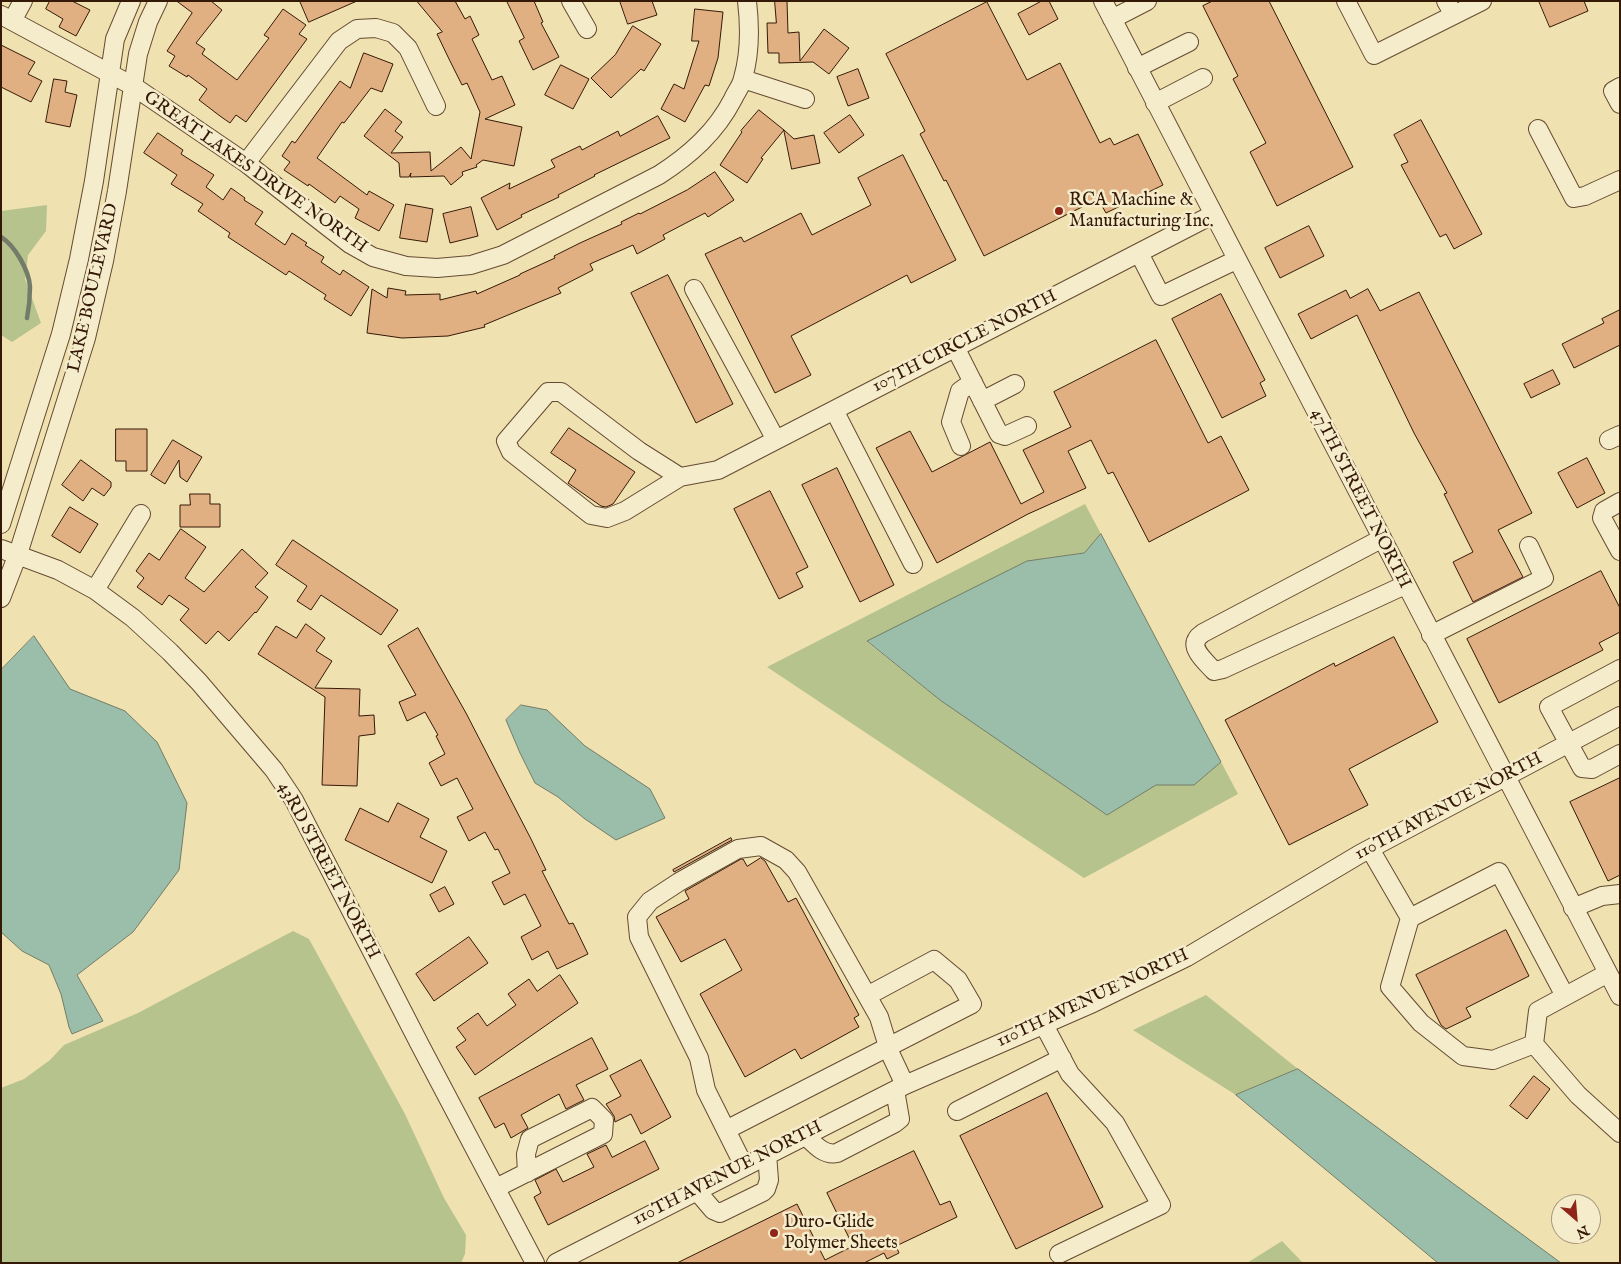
<!DOCTYPE html>
<html>
<head>
<meta charset="utf-8">
<style>
	body { margin:0 }
	#map { position:relative; width:1621px; height:1264px; overflow:hidden; background:#f0e1b0; font-family:"IM FELL English",serif }
	canvas { display:block }
	.frame { position:absolute; inset:0; border:2px solid #351907; pointer-events:none }
	.north { position:absolute; left:1551px; top:1194px; width:50px; height:50px; box-sizing:border-box; background:#f5eccc; border:1px solid #a8987d; border-radius:50%; rotate:153deg; font-size:14px; font-weight:700; line-height:20px; text-align:center; color:#351907 }
	.north::after { content:''; display:block; margin:auto; width:18px; height:22px; background:#8f2418; clip-path:polygon(50% 0,100% 100%,50% 72%,0 100%) }
</style>
</head>
<body>
<div id="map">
<canvas width="1621" height="1264"></canvas>
<div class="frame"></div>
<div class="north">N</div>
</div>
<script>
const g = document.querySelector('canvas').getContext('2d');
g.lineJoin = 'round';
function paint(path, color) {
  g.fillStyle = color;
  g.fill(path, 'evenodd');
}
function trace(path, color, width, dash) {
  g.strokeStyle = color;
  g.lineWidth = width;
  g.lineCap = dash ? 'butt' : 'round';
  g.setLineDash(dash || []);
  g.stroke(path);
}
function label(font, color, halo, rows, align = 'center') {
  g.font = font + ' "IM FELL English",serif';
  g.lineWidth = 5;
  g.setLineDash([]);
  g.textBaseline = 'middle';
  g.strokeStyle = halo;
  g.fillStyle = color;
  for (const [text, x, y, turn = 0] of rows) {
    g.save();
    g.translate(x, y);
    g.rotate((+turn || 0) * Math.PI / 180);
    g.textAlign = isNaN(turn) ? turn : align;
    if (halo) g.strokeText(text, 0, 0);
    g.fillText(text, 0, 0);
    g.restore();
  }
}
const green = new Path2D(`
	M47 205 46 231 28 255 25 279 41 323 12 342 1 335V211Z
	M1085 504 1101 534 1084 553 1027 561 867 642 940 700 1107 815 1156 785H1194L1221 762 1238 794 1084 878 767 667Z
	M293 931 309 939 405 1114 444 1198 466 1235 465 1254 461 1263H1V1088L24 1079 50 1060 64 1045 138 1013Z
	M1206 995 1298 1069 1236 1095 1133 1030Z
	M1282 1241 1303 1263H1247Z`);
const water = new Path2D(`
	M1101 534 1221 762 1194 785H1156L1107 815 940 700 867 641 1027 561 1084 553Z
	M34 636 70 689 125 711 157 742 187 803 179 870 133 932 77 975 103 1021 72 1034 69 1027 61 994 49 965 22 951 1 932V670Z
	M521 705 547 710 585 746 650 789 665 818 616 840 585 819 558 797 535 783 520 753 506 720Z
	M1298 1069 1561 1263H1438L1236 1095Z`);
const stream = new Path2D(`
	M1 237C15 246 29 270 30 287 30 298 29 308 27 318`);
const building = new Path2D(`
	M50 1H72L90 10 76 36 59 27 63 19 46 9Z
	M177 1H211L222 10 196 43 205 49 202 54 237 80 269 38 264 35 283 9 306 25 299 34 307 39 246 122 236 115 230 123 220 116 199 100 207 89 188 75 187 77 169 66 175 56 167 51 192 13Z
	M300 1H357L309 22Z
	M417 1H455L465 19 470 16 479 35 472 39 492 80 502 76 515 105 485 119 522 127 514 166 483 160 476 165 477 167 462 172 463 175 451 185 444 176 410 177 411 173 409 177H400L399 163 364 136 385 109 402 122 395 131 403 137 391 153 430 152 431 171 461 147 471 159 480 112 467 83 462 85 449 59 437 34 442 32Z
	M507 1H534L543 22 541 23 559 57 533 70 519 41 524 38Z
	M620 1H652L657 15 628 24Z
	M775 1H787L788 33 799 32 800 61 824 29 849 48 829 74 813 62 779 63V53H768L767 23H776Z
	M1042 1H1049L1058 19 1029 35 1018 14Z
	M1213 1H1269L1353 167 1277 206 1250 152 1266 143 1233 79 1238 76 1203 6Z
	M1539 1H1584L1588 11 1550 27Z
	M987 2 1027 80 1060 63 1100 143 1110 138 1114 145 1138 134 1163 185 1106 213 1098 199 984 256 946 180 944 181 920 134 925 131 886 54Z
	M695 9 723 12 718 58 709 86 705 85 685 122 661 109 674 84 684 89 699 41H692Z
	M633 26 661 44 644 71 641 69 611 98 591 78 615 55Z
	M1 45 35 62 28 74 42 81 31 102 1 87Z
	M364 53 393 64 382 92 371 88 344 123 342 122 317 158 367 195 369 191 394 205 379 231 355 218 359 209 340 196 335 203 309 184 308 186 284 170 290 162 282 156 292 141 295 143 340 81 350 88Z
	M561 65 589 79 573 109 545 95Z
	M858 69 869 98 848 106 837 77Z
	M54 79 67 81 65 92 77 95 70 127 46 122Z
	M759 110 784 130 761 158 763 159 747 183 720 165 742 132 741 131Z
	M850 115 864 135 839 153 824 133Z
	M658 116 670 138 594 175 595 176 558 195 559 197 521 215 522 217 497 230 481 198 510 183 509 189 555 167 551 160 580 146 582 150 618 131 620 136Z
	M1421 120 1482 234 1454 249 1446 234 1440 237 1401 165 1408 162 1394 135Z
	M784 130 794 139 814 135 820 163 792 169Z
	M158 133 183 150 181 154 214 175 206 187 223 200 231 188 245 198 244 200 263 212 255 224 285 245 292 233 307 243 305 245 324 257 321 262 340 275 343 270 369 287 351 316 324 299 326 295 289 271 286 275 228 237 230 233 198 211 203 204 171 184 177 175 144 153Z
	M903 155 956 260 911 283 907 275 791 336 811 375 775 393 705 254 741 237 744 242 801 213 812 235 871 205 858 178Z
	M715 172 734 200 708 217 705 213 663 235 665 239 637 254 633 245 590 264 593 270 558 288 561 293 484 325 485 327 448 336 402 338 367 333 372 289 387 298 388 288 406 291 405 295 440 294V300L476 291 477 294 520 275V274L555 258 554 256 580 243 622 224 621 222 639 213 640 214 687 190Z
	M406 204 433 209 427 242 400 238Z
	M471 207 478 236 450 243 443 214Z
	M1309 226 1324 256 1280 278 1265 248Z
	M668 275 733 404 696 423 631 293Z
	M1368 289 1380 311 1419 292 1532 513 1498 530 1523 577 1473 602 1453 562 1473 552 1444 494 1447 493 1414 433 1357 315 1311 339 1298 314 1346 290 1350 298Z
	M1221 294 1265 380 1260 383 1266 396 1222 418 1172 319Z
	M1620 310V345L1574 368 1562 344 1604 323 1602 319Z
	M1156 340 1208 443 1221 436 1249 490 1149 542 1113 472 1108 474 1091 440 1068 451 1086 488 1028 514 937 563 876 448 910 431 932 472 990 442 1021 504 1044 492 1023 450 1071 427 1054 392Z
	M1553 370 1560 384 1531 398 1524 384Z
	M569 428 635 472 613 504 606 507 601 506 568 483 576 470 551 453Z
	M116 429H147V471H126V461H116Z
	M173 440 202 457 187 482 180 477 179 460 165 484 151 475Z
	M1587 458 1605 493 1577 508 1558 473Z
	M81 460 111 482V487L104 496 92 488 83 501 62 485Z
	M837 468 894 585 860 602 802 485Z
	M770 491 808 567 796 573 803 587 779 599 734 509Z
	M190 494H210V504H220V527H180V505H190Z
	M70 507 98 524 80 553 52 536Z
	M181 529 206 547 185 578 204 592 242 549 268 573 255 587 268 597 256 613 255 612 229 641 218 631 206 644 180 620 189 609 169 595 162 605 137 587 144 578 136 571 149 553 159 560Z
	M293 540 398 610 381 635 321 595 311 610 297 601 307 586 276 565Z
	M1601 571 1620 608V632L1599 643 1603 650 1499 703 1467 639Z
	M306 624 325 638 316 651 332 661 315 688 360 689 359 716 374 715 375 734 359 736 357 786 322 785 325 697 258 654 276 626 296 638Z
	M418 628 466 713 531 839 546 870 542 871 569 924 573 923 588 954 557 969 548 951 532 960 521 937 541 926 525 894 504 905 492 882 510 873 498 849 495 850 485 832 469 841 457 817 473 809 457 778 441 786 429 763 445 754 436 736 438 735 425 712 407 721 399 702 416 695 388 646Z
	M1394 637 1438 722 1349 769 1368 805 1289 845 1225 720 1334 663 1335 666Z
	M1620 778V875L1608 881 1570 802Z
	M398 803 429 819 420 837 447 851 432 883 345 840 360 808 388 822Z
	M731 838 732 840 674 872 673 870Z
	M761 858 765 861 788 902 796 898 859 1015 854 1018 859 1027 801 1059 795 1049 745 1077 700 994 742 970 725 939 681 962 656 917 689 899 685 891 741 859H743L747 866Z
	M445 887 454 904 439 912 430 895Z
	M1506 930 1529 976 1466 1008 1471 1017 1446 1029 1441 1025 1416 975Z
	M469 937 488 963 434 1001 416 974Z
	M560 975 578 1003 475 1075 456 1047 466 1040 457 1028 478 1013 487 1026 516 1005 508 994 529 979 537 991Z
	M592 1038 608 1069 576 1085 584 1100 566 1109 559 1094 521 1115 528 1128 511 1138 504 1123 495 1128 479 1098Z
	M641 1060 671 1117 641 1134 631 1114 615 1122 614 1116 606 1104 621 1096 610 1076Z
	M1534 1076 1550 1089 1527 1119 1510 1106Z
	M1047 1093 1103 1207 1016 1249 960 1136Z
	M645 1141 659 1169 548 1225 534 1197 541 1193 535 1180 556 1169 563 1182 594 1167 587 1154 606 1145 612 1157Z
	M914 1151 940 1205 950 1201 957 1217 896 1246 899 1253 887 1259 884 1253 864 1263H677L797 1204 825 1260 853 1246 827 1193Z`);
const minor = new Path2D(`
	M571 1 587 29
	M1103 1 1620 996
	M1346 1 1374 55 1482 1
	M1446 1 1454 15
	M1 15 133 86 246 163 350 244 373 257 406 266 437 268 471 265 503 255 659 175C690 155 716 132 733 99 736 92 742 85 743 78 750 54 750 26 747 1
	M1112 19 1147 1
	M12 21 23 1
	M1137 68 1189 42
	M743 79 805 99
	M1620 87 1613 91 1620 104
	M1155 103 1203 78
	M1538 129 1574 198 1585 196 1620 180
	M246 163 339 41 357 29 376 28 393 33 408 48 436 106
	M1139 253 1161 296 1236 260
	M694 289 776 440
	M955 347 999 434 1005 436 1027 426
	M982 401 1015 384
	M834 410 913 564
	M1609 440 1620 435
	M961 446 951 422 960 391 973 382
	M680 477 625 511 607 518 591 515 511 452 506 441 548 392H561L639 451 680 477 718 470 1212 215
	M1620 502 1604 511 1602 518 1620 551
	M1 524 61 334 79 259 94 181 115 39 131 1
	M1381 539 1203 633C1201 635 1198 636 1197 639 1190 649 1208 664 1214 671L1223 669 1405 585
	M1 549 58 570 95 590 133 618 170 652 199 682 274 770 294 800 420 1045 535 1263
	M95 590 141 514
	M1 598 18 554 86 338 104 261 117 191 138 54 148 22 158 1
	M1431 635 1544 578 1529 546
	M1620 669 1549 707 1582 768 1592 769 1620 754
	M1370 849 1410 918 1499 872 1565 996
	M1573 908 1602 896 1620 894
	M1410 918 1390 987 1421 1023 1463 1056 1493 1060 1534 1044
	M1608 973 1538 1011 1534 1044 1578 1095 1620 1133
	M1044 1025 1070 1074 1115 1123 1161 1205 1059 1254
	M957 1111 1062 1058
	M726 1130 972 1004 958 980 934 960 867 996
	M805 1135C814 1144 824 1156 837 1153L895 1123 900 1119 895 1090
	M744 1166 706 1090 699 1058 639 937 637 917 650 901 679 882 738 849 761 846 786 860 797 872 879 1017 890 1053 905 1085
	M496 1188 603 1134 604 1120 592 1108 530 1139 526 1154 527 1173
	M696 1190 713 1210 720 1213 763 1192 766 1189 769 1180 767 1154
	M556 1263 905 1085 1093 1003 1187 957 1360 854 1620 716`);
const markers = [
	[1059,211,5,"#8f2418"],
	[774,1233,5,"#8f2418"]
];
const streetNames = [
	["GREAT LAKES DRIVE NORTH",255,173,35],
	["LAKE BOULEVARD",94,288,-77],
	["107TH CIRCLE NORTH",965,342,-27],
	["47TH STREET NORTH",1360,499,63],
	["110TH AVENUE NORTH",1449,807,-28],
	["43RD STREET NORTH",328,871,62],
	["110TH AVENUE NORTH",1093,999,-25],
	["110TH AVENUE NORTH",728,1174,-27]
];
const poiNames = [
	["RCA Machine &",1069,201],
	["Manufacturing Inc.",1069,222],
	["Duro-Glide",784,1223],
	["Polymer Sheets",784,1244]
];
paint(green, '#b7c38d');
paint(water, '#9abea9');
trace(water, '#727c68', 1);
trace(stream, '#727c68', 4.5);
paint(building, '#e0b083');
trace(building, '#351907', 1);
trace(minor, '#644b31', 20);
trace(minor, '#f5eccc', 18);
for (const [x, y, r, color] of markers) {
  const dot = new Path2D();
  dot.arc(x, y, r, 0, 2 * Math.PI);
  g.fillStyle = color;
  g.fill(dot);
  trace(dot, '#f5eccc', 2);
}
label('18px', '#351907', '#f5eccc', streetNames);
label('18px', '#351907', '#f5eccc', poiNames, 'left');
</script>
</body>
</html>
